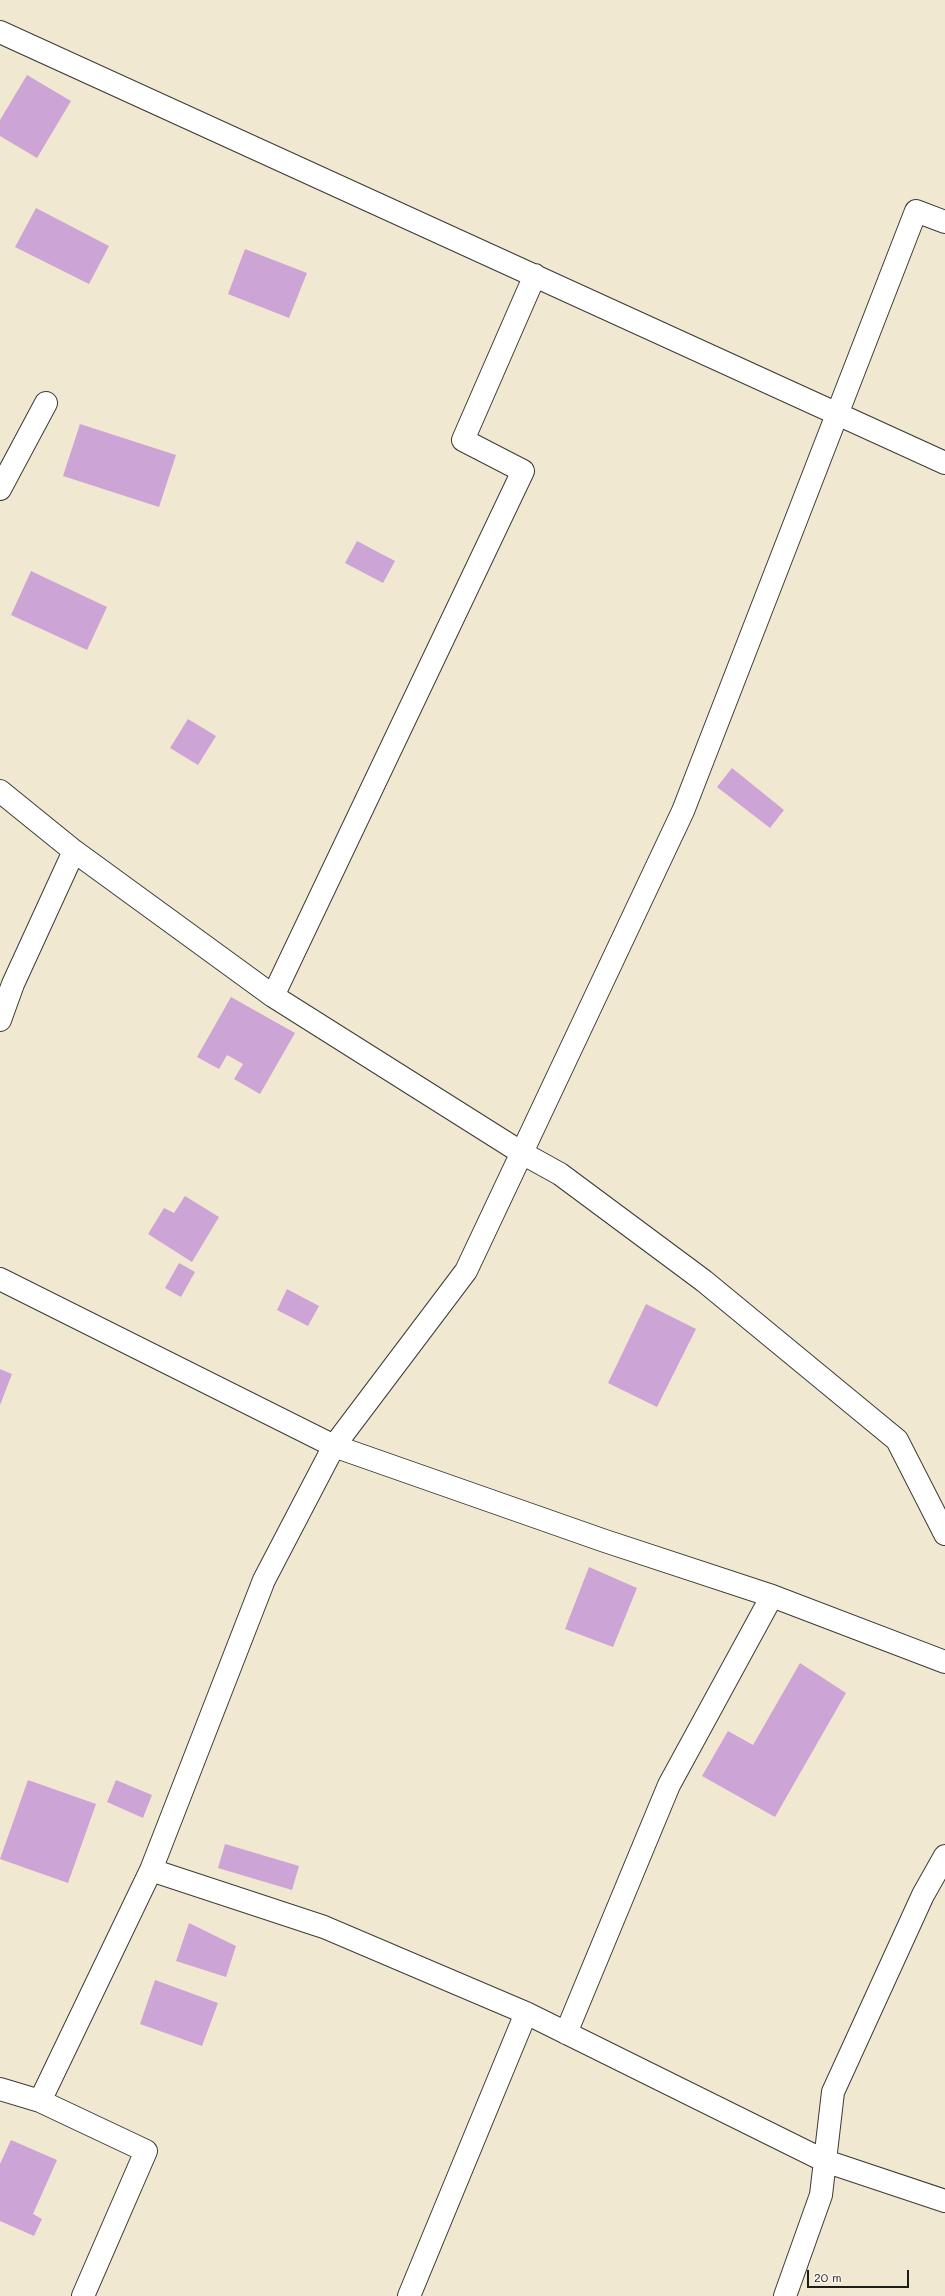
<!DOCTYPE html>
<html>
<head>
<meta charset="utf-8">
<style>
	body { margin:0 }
	#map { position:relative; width:945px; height:2296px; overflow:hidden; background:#f1e8d1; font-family:Mali,sans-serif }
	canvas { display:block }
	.scale { position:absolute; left:807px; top:2270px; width:102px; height:18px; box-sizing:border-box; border:2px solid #1c1c1c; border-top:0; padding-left:5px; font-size:12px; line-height:14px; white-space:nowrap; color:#1c1c1c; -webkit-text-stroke:3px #f7f3e8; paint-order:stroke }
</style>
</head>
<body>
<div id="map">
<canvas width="945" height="2296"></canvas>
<div class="scale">20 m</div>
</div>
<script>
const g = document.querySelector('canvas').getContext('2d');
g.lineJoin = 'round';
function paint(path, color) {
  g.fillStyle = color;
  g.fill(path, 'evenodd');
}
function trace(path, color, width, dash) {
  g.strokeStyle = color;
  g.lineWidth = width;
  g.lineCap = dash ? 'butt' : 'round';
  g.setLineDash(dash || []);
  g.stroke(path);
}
const building = new Path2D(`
	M27 75 71 101 37 158 0 136V120Z
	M36 208 109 246 89 284 15 247Z
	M245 249 307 273 289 318 228 294Z
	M80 424 176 455 159 507 63 476Z
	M357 541 395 561 383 583 345 563Z
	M31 571 107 607 87 650 11 615Z
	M188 719 216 736 198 765 170 748Z
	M732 768 784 810 770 828 717 787Z
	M231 997 295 1033 260 1094 234 1079 243 1064 227 1055 219 1069 197 1057Z
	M185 1196 219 1217 192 1262 148 1234 164 1208 174 1213Z
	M179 1263 195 1272 181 1297 165 1288Z
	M287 1289 319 1306 308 1326 277 1310Z
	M646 1304 696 1329 657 1407 608 1383Z
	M0 1369 12 1374 0 1405Z
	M589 1567 637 1588 613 1647 565 1629Z
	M800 1663 846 1693 775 1817 702 1776 728 1731 753 1745Z
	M28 1780 96 1804 68 1883 0 1859Z
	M116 1780 152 1795 143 1818 107 1802Z
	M225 1844 299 1866 292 1890 218 1868Z
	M189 1923 236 1946 226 1977 176 1961Z
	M155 1980 218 2003 202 2046 140 2024Z
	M11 2140 57 2160 33 2214 42 2219 34 2236 0 2221V2164Z`);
const minor = new Path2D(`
	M0 32 945 463
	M0 489 46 403
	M0 791 74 851 273 996 522 1153 560 1174 704 1281 897 1440 945 1534
	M273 996 523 471 463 440 535 275
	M0 1020 13 984 74 851
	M0 1279 334 1446 605 1541 772 1596 945 1662
	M151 1870 324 1927 526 2013 825 2161 945 2201
	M566 2033 669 1785 772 1596
	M0 2089 40 2101 151 1870 264 1580 334 1446 466 1271 683 811 916 211 945 222
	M40 2101 146 2151 83 2296
	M409 2296 526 2013
	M785 2296 821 2195 833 2092 923 1895 945 1856`);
paint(building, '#cda4d6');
trace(minor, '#3c3b37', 24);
trace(minor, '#fff', 22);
</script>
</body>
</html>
